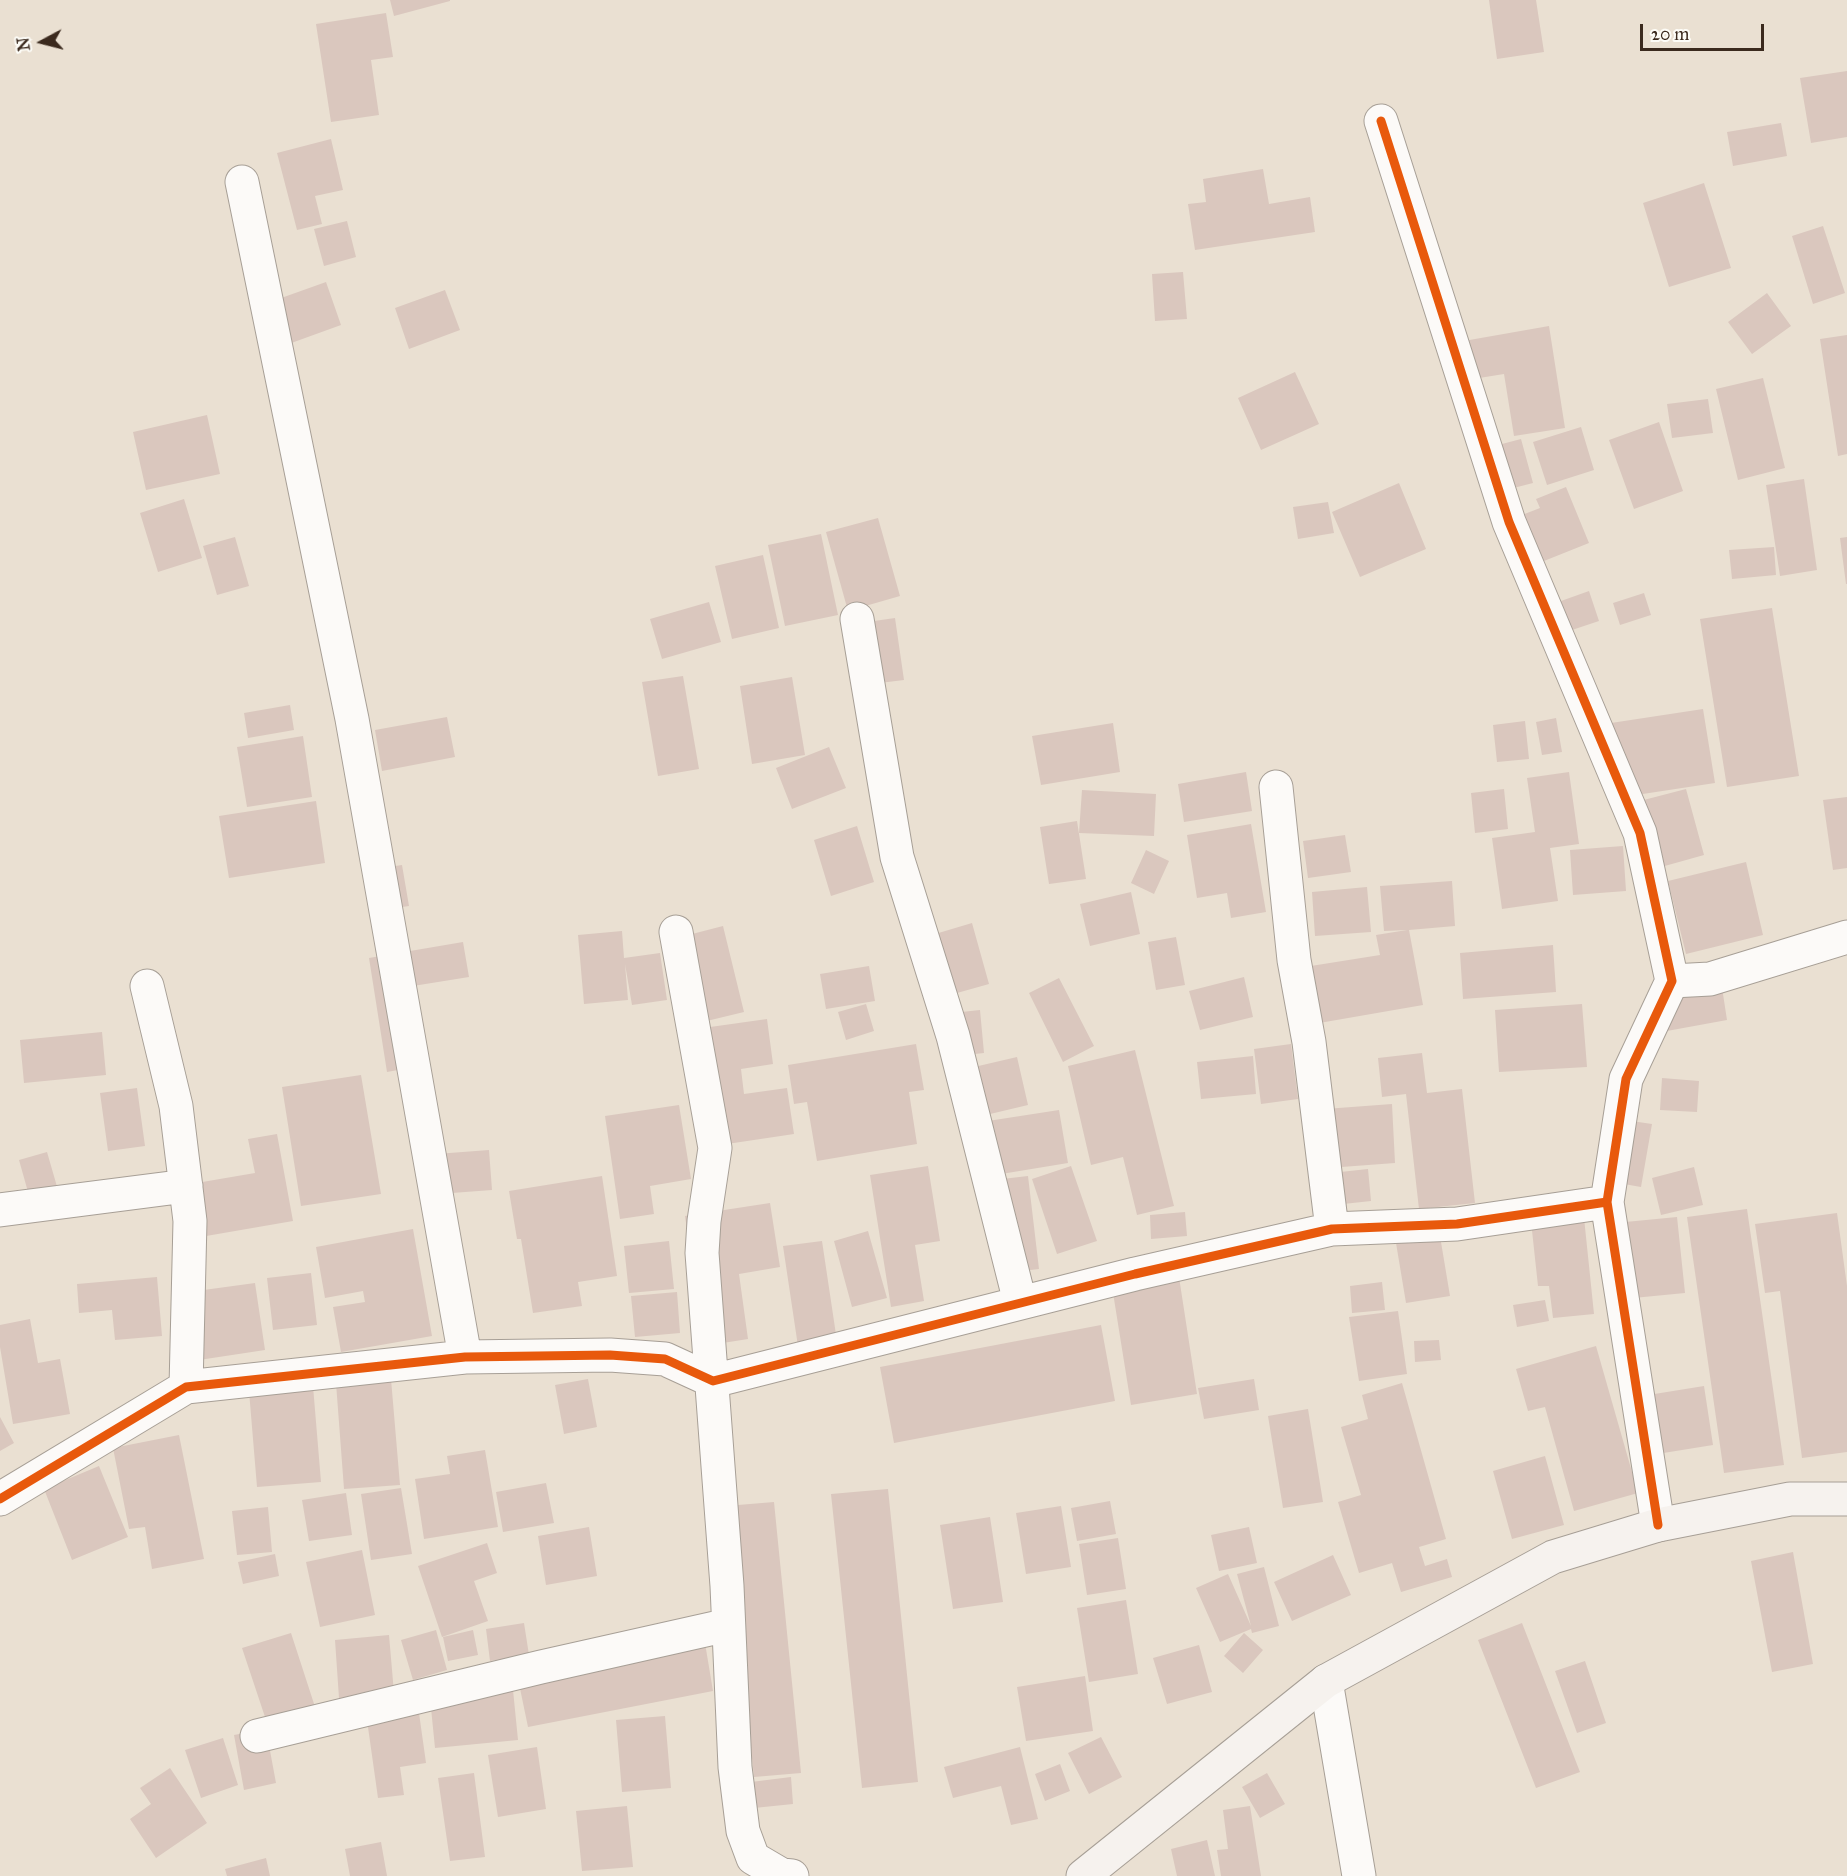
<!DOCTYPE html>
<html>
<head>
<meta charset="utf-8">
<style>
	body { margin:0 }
	#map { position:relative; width:1847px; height:1876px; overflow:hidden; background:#eae0d2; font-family:"IM FELL Great Primer",serif }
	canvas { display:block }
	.north { position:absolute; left:12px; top:12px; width:60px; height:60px; -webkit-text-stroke:4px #fdfcf7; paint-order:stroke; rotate:263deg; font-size:16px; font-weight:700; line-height:24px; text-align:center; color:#3b2a1e }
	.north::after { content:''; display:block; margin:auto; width:21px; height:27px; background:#3b2a1e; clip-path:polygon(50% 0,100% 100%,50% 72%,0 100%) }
	.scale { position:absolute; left:1640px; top:24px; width:124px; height:27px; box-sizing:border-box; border:3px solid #3b2a1e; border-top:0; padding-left:8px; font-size:18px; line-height:21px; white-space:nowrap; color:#3b2a1e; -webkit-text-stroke:4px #fdfcf7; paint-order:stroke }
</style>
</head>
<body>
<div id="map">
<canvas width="1847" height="1876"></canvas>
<div class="north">N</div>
<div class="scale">20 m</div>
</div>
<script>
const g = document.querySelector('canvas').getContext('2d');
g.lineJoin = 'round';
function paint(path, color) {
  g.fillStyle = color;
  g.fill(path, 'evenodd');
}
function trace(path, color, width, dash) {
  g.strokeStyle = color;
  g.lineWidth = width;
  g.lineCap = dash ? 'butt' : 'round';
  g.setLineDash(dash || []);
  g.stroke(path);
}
const building = new Path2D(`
	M390 0H450V1L394 16Z
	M1489 0H1536L1544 52 1497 59Z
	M386 13 393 57 371 60 379 115 331 122 316 24Z
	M1847 71V137L1811 143 1800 78Z
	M1781 123 1787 156 1733 166 1727 132Z
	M331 139 343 190 315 196 322 224 297 230 277 153Z
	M1263 169 1269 204 1310 197 1315 232 1195 250 1188 204 1206 202 1203 179Z
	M1704 183 1731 268 1669 287 1643 203Z
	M347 221 356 257 324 266 314 229Z
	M1823 226 1845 293 1813 304 1792 236Z
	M1183 272 1187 319 1155 321 1152 274Z
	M326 282 341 325 272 350 256 307Z
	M445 290 460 330 409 349 395 308Z
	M1767 293 1791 326 1752 354 1728 322Z
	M1549 326 1565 428 1514 436 1504 374 1448 383 1441 345Z
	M1847 335V454L1838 456 1820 339Z
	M1295 372 1319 424 1261 450 1238 398Z
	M1763 378 1785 468 1738 480 1716 389Z
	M1708 399 1713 433 1672 438 1667 404Z
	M207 415 220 474 146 490 133 432Z
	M1659 422 1683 491 1634 509 1609 440Z
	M1581 427 1594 470 1547 485 1533 442Z
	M1521 439 1533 483 1490 494 1479 450Z
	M1804 479 1817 570 1780 576 1766 485Z
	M1399 483 1426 549 1360 577 1332 512Z
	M1566 487 1589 543 1524 569 1504 522 1540 508 1536 499Z
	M184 499 202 558 158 572 140 513Z
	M1328 502 1334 533 1298 539 1293 507Z
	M878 518 900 596 848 611 826 532Z
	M821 534 838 615 785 626 768 545Z
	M235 537 249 586 217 595 203 546Z
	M1847 537V584H1846L1840 538Z
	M1774 547 1776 575 1732 579 1729 550Z
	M763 555 779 628 732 639 715 566Z
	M1589 591 1599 621 1557 635 1547 606Z
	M1644 593 1651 615 1620 625 1613 603Z
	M709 602 721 642 662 659 650 619Z
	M1772 608 1799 776 1727 787 1700 619Z
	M895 618 904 680 855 686 846 625Z
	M683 676 699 769 658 776 642 682Z
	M792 677 805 755 752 764 740 686Z
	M290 705 294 730 248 738 244 713Z
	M1703 709 1715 783 1623 797 1611 723Z
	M447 717 455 757 382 771 375 730Z
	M1556 718 1562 752 1542 755 1536 722Z
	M1525 721 1529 759 1497 762 1493 725Z
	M1113 723 1120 772 1041 785 1032 736Z
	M303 736 312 797 247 807 237 747Z
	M829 747 846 788 792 809 776 768Z
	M1246 772 1252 811 1184 822 1178 784Z
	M1569 772 1579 844 1550 848 1558 901 1502 909 1492 838 1535 832 1527 778Z
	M1504 789 1508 829 1475 833 1471 793Z
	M1686 789 1704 855 1654 869 1636 802Z
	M1082 790 1156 794 1154 836 1079 833Z
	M1847 797V868L1833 870 1823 800Z
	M316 801 325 863 229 878 219 816Z
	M1077 821 1086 879 1049 884 1040 827Z
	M1251 824 1266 912 1231 918 1227 893 1197 898 1187 835Z
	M857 826 874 882 831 896 814 840Z
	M1345 835 1351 872 1308 878 1303 841Z
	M1623 846 1626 891 1573 895 1570 850Z
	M1146 850 1169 861 1154 894 1131 883Z
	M1746 862 1763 935 1686 954 1668 881Z
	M402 865 409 906 375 911 369 870Z
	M1452 881 1455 926 1409 930 1423 1005 1302 1026 1292 969 1380 955 1376 935 1407 930 1384 931 1380 886Z
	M1367 887 1371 932 1315 936 1312 892Z
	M1131 892 1140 934 1090 946 1080 904Z
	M972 923 989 984 932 1000 915 940Z
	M723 926 744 1012 686 1026 665 941Z
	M622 931 624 958 660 953 667 1000 632 1005 625 964 628 1000 584 1004 578 935Z
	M1176 937 1185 985 1156 990 1148 942Z
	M463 942 469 977 413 986 425 1065 387 1072 369 958Z
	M1553 945 1556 992 1463 999 1460 953Z
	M869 966 875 1001 826 1009 820 974Z
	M1244 977 1253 1017 1200 1030 1189 991Z
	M1059 978 1094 1046 1063 1062 1029 993Z
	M1721 981 1727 1020 1656 1033 1649 994Z
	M866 1004 874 1031 846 1040 838 1012Z
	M1582 1004 1587 1067 1499 1072 1495 1010Z
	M980 1010 984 1053 947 1057 943 1014Z
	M767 1019 773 1064 741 1069 744 1094 787 1088 794 1134 707 1147 689 1030Z
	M102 1032 106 1075 24 1083 20 1040Z
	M916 1044 924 1090 909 1092 917 1144 817 1161 807 1102 794 1104 788 1065Z
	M1291 1044 1298 1099 1261 1104 1254 1049Z
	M1135 1050 1174 1206 1137 1215 1123 1157 1091 1165 1068 1066Z
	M1422 1053 1427 1093 1462 1089 1475 1203 1419 1209 1406 1094 1382 1097 1378 1058Z
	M1253 1056 1256 1094 1201 1099 1197 1062Z
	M1017 1057 1028 1105 969 1119 957 1071Z
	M361 1075 381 1194 301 1206 282 1087Z
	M1662 1078 1699 1081 1697 1112 1660 1110Z
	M137 1088 145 1146 108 1151 100 1093Z
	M1392 1104 1395 1163 1328 1168 1325 1109Z
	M679 1105 691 1179 650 1186 654 1214 620 1219 605 1116Z
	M1059 1110 1068 1163 983 1177 975 1123Z
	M1611 1118 1652 1124 1641 1187 1601 1180Z
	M277 1134 293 1221 183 1240 173 1187 255 1173 248 1139Z
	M489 1150 492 1190 425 1195 423 1155Z
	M47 1152 58 1190 30 1199 19 1160Z
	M928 1166 940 1241 915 1245 924 1301 891 1307 870 1175Z
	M1071 1166 1097 1241 1057 1254 1032 1179Z
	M1694 1167 1703 1205 1661 1215 1652 1178Z
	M1368 1169 1371 1201 1334 1205 1331 1173Z
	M602 1176 617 1276 578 1282 582 1306 533 1313 521 1239H517L509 1191Z
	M1028 1176 1039 1269 996 1274 985 1181Z
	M770 1203 780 1267 739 1274 748 1339 704 1346 685 1216Z
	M1583 1208 1594 1314 1553 1318 1549 1286H1538L1530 1212Z
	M1747 1209 1784 1465 1724 1473 1687 1217Z
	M1185 1212 1187 1236 1151 1239 1150 1215Z
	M1837 1213 1847 1286V1452L1802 1458 1780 1291 1765 1293 1755 1224Z
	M1677 1217 1685 1293 1623 1299 1615 1223Z
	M1438 1224 1450 1296 1406 1303 1394 1231Z
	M413 1229 432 1336 341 1352 333 1307 365 1302 363 1291 325 1298 316 1247Z
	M868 1231 887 1298 852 1307 834 1241Z
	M669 1241 674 1289 629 1293 624 1246Z
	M822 1241 838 1348 799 1353 783 1246Z
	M1177 1264 1197 1394 1131 1405 1110 1274Z
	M311 1273 317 1325 273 1330 267 1278Z
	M157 1277 162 1336 115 1340 112 1310 79 1313 77 1284Z
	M1382 1282 1385 1310 1352 1313 1350 1286Z
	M255 1283 265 1350 199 1360 189 1292Z
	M677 1292 680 1333 635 1337 631 1296Z
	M1545 1300 1549 1321 1517 1327 1513 1305Z
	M1398 1311 1407 1374 1359 1381 1349 1317Z
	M30 1319 38 1363 60 1359 70 1414 13 1424 0 1347V1325Z
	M1101 1325 1115 1401 894 1443 880 1367Z
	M1439 1340 1441 1360 1415 1362 1414 1341Z
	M1596 1346 1638 1493 1574 1511 1545 1407 1528 1411 1516 1369Z
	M391 1379 400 1485 344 1489 336 1383Z
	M588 1379 597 1427 564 1434 555 1385Z
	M1254 1379 1259 1410 1204 1419 1198 1388Z
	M1402 1383 1446 1539 1419 1547 1425 1566 1447 1559 1452 1577 1401 1592 1392 1563 1359 1573 1338 1502 1361 1495 1341 1427 1368 1419 1362 1395Z
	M313 1386 321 1482 257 1487 249 1391Z
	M1704 1386 1713 1445 1651 1455 1642 1396Z
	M1308 1409 1323 1502 1283 1508 1268 1416Z
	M0 1417 14 1443 0 1451Z
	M179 1435 204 1559 152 1569 145 1527 129 1529 113 1448Z
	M485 1450 498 1527 424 1539 415 1479 450 1474 447 1456Z
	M1545 1456 1564 1525 1512 1539 1493 1471Z
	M99 1466 128 1537 72 1560 44 1489Z
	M546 1483 554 1523 503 1532 496 1492Z
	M401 1488 412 1554 371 1560 361 1494Z
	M888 1489 918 1782 862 1788 831 1494Z
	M346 1493 352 1535 309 1541 302 1500Z
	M1110 1501 1116 1534 1077 1541 1071 1508Z
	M774 1502 801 1773 754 1777 726 1506Z
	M1061 1506 1071 1567 1026 1574 1016 1513Z
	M268 1507 272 1552 237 1555 232 1511Z
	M990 1517 1003 1602 953 1609 940 1525Z
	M589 1527 597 1576 546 1585 538 1536Z
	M1249 1527 1257 1563 1219 1571 1211 1535Z
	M1118 1538 1126 1589 1087 1595 1079 1544Z
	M487 1543 497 1573 474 1581 488 1621 442 1637 418 1566Z
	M362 1550 375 1615 320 1627 306 1562Z
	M1793 1552 1813 1664 1772 1672 1751 1561Z
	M275 1554 279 1576 243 1584 238 1562Z
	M1333 1555 1351 1595 1292 1621 1274 1582Z
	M1264 1567 1279 1626 1252 1633 1251 1629 1220 1642 1196 1588 1228 1574 1251 1626 1237 1574Z
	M1126 1600 1138 1674 1089 1682 1077 1608Z
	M524 1623 529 1655 490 1661 486 1629Z
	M1522 1623 1580 1772 1536 1788 1478 1640Z
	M436 1630 447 1670 413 1680 401 1640Z
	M473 1630 478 1655 448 1661 443 1637Z
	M291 1633 317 1713 269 1729 242 1648Z
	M1244 1633 1263 1650 1243 1673 1224 1656Z
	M389 1635 394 1693 339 1698 335 1640Z
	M705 1643 713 1691 528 1727 517 1674Z
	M1199 1645 1212 1692 1167 1704 1153 1658Z
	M1585 1661 1606 1723 1577 1733 1555 1671Z
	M1085 1676 1093 1731 1026 1741 1017 1687Z
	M513 1690 518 1740 435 1748 430 1698Z
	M418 1706 426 1763 400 1767 404 1795 378 1798 366 1713Z
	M665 1716 671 1788 622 1792 616 1720Z
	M266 1729 276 1783 244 1790 234 1735Z
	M1101 1737 1122 1777 1089 1794 1068 1753Z
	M223 1738 238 1785 201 1798 185 1750Z
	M537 1747 546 1809 498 1817 488 1755Z
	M1020 1747 1038 1819 1011 1825 1001 1786 953 1798 944 1767Z
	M1060 1764 1070 1791 1045 1801 1035 1774Z
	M170 1768 207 1823 156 1858 130 1819 151 1804 140 1788Z
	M474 1773 485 1857 450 1861 438 1778Z
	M1267 1773 1285 1804 1260 1818 1242 1787Z
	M791 1777 793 1804 754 1808 751 1782Z
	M627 1806 633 1867 582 1871 576 1811Z
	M1250 1806 1261 1876H1221L1217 1850 1228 1849 1223 1810Z
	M1207 1840 1215 1876H1177L1171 1849Z
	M381 1842 387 1876H350L345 1849Z
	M266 1858 270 1876H227L225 1869Z`);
const street = new Path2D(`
	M1381 121 1509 522 1640 833 1672 981 1626 1079 1607 1202 1658 1525
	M242 182 352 719 465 1357
	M857 619 897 857 953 1036 1020 1302
	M1276 787 1294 960 1309 1042 1332 1229
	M676 932 715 1148 704 1221 702 1253 727 1586 735 1767 743 1831 753 1858 782 1875 792 1876
	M1672 981 1710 979 1847 937
	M147 986 176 1106 190 1221 186 1387
	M0 1210 186 1186
	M0 1499 186 1387 465 1357 610 1355 665 1359 713 1381 1135 1274 1332 1229 1457 1224 1607 1202
	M1326 1681 1359 1876
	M257 1736 541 1667 728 1625`);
const secondary = new Path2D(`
	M1083 1876 1326 1681 1553 1557 1658 1525 1790 1499H1847`);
const cycleway = new Path2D(`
	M1381 121 1509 522 1640 833 1672 981 1626 1079 1607 1202 1658 1525
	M0 1499 186 1387 465 1357 610 1355 665 1359 713 1381 1135 1274 1332 1229 1457 1224 1607 1202`);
paint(building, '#dac7be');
trace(street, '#a79f96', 35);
trace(secondary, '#a79f96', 35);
trace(street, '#fcfaf8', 33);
trace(secondary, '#f6f2ee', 33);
trace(cycleway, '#e8590c', 9);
</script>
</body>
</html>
